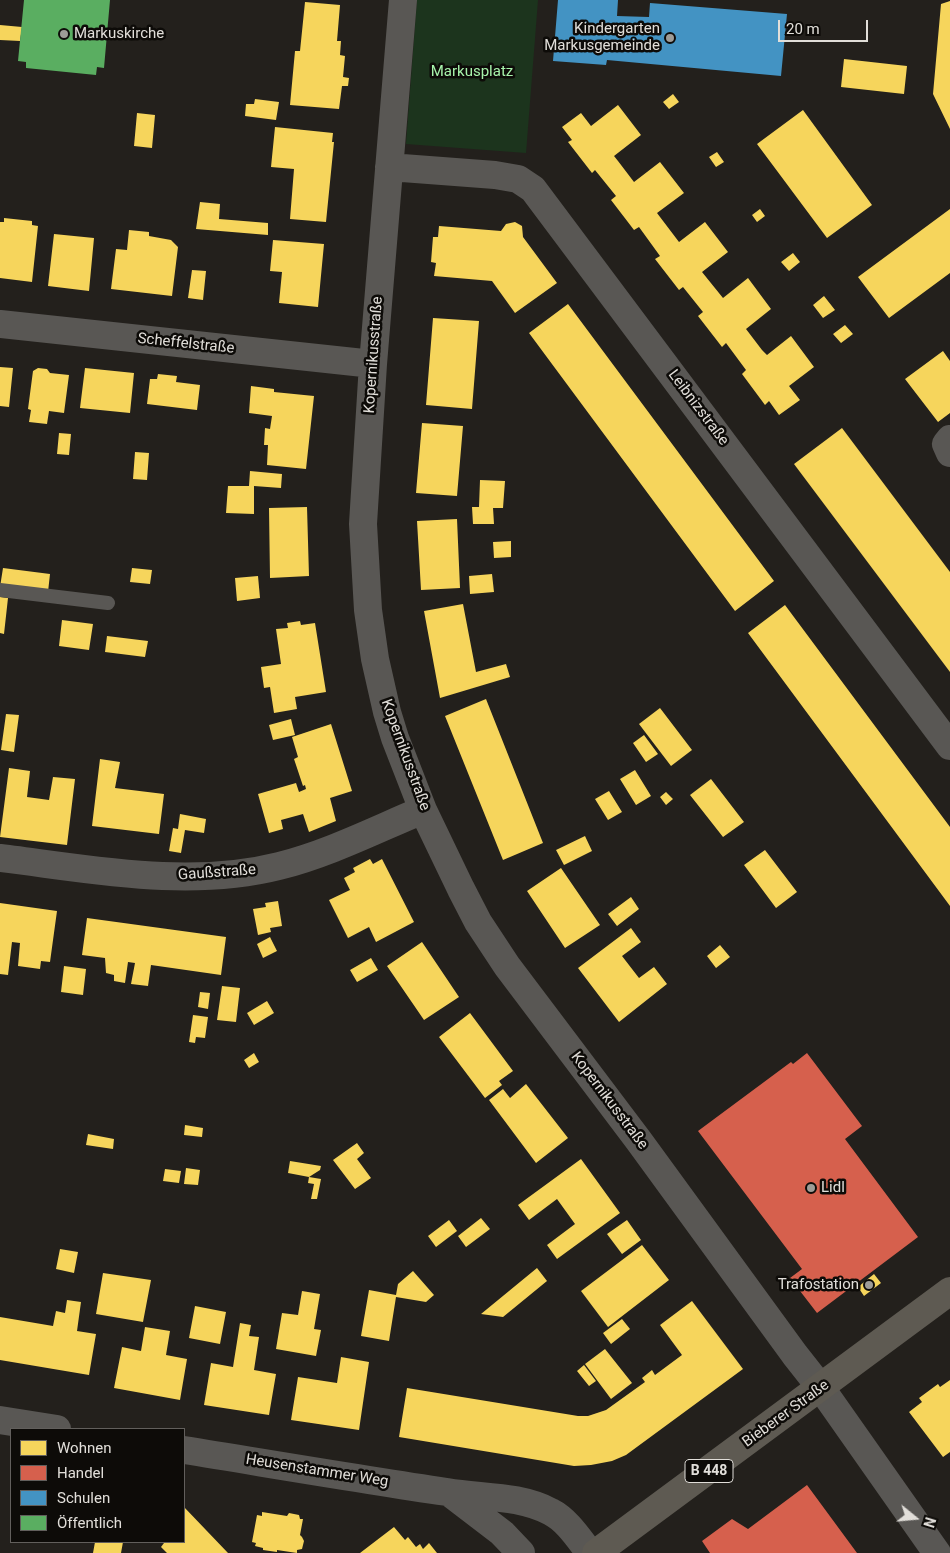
<!DOCTYPE html>
<html>
<head>
<meta charset="utf-8">
<style>
	body { margin:0 }
	#map { position:relative; width:950px; height:1553px; overflow:hidden; background:#23201c; font-family:Roboto,sans-serif }
	canvas { display:block }
	.legend { position:absolute; left:10px; top:1428px; width:175px; height:115px; box-sizing:border-box; background:#0d0b08; border:1px solid #625f5c; margin:0; padding:6px 9px; list-style:none; font-size:15px; color:#e1ded9 }
	.legend li { display:flex; align-items:center; gap:10px; height:25px }
	.legend b { width:25px; border:1px solid #625f5c }
	.north { position:absolute; left:890px; top:1493px; width:50px; height:50px; -webkit-text-stroke:4px #0d0b08; paint-order:stroke; rotate:107deg; font-size:14px; font-weight:700; line-height:20px; text-align:center; color:#e1ded9 }
	.north::after { content:''; display:block; margin:auto; width:18px; height:22px; background:#e1ded9; clip-path:polygon(50% 0,100% 100%,50% 72%,0 100%) }
	.scale { position:absolute; left:778px; top:20px; width:90px; height:22px; box-sizing:border-box; border:2px solid #e1ded9; border-top:0; padding-left:6px; font-size:15px; line-height:18px; white-space:nowrap; color:#e1ded9; -webkit-text-stroke:4px #0d0b08; paint-order:stroke }
</style>
</head>
<body>
<div id="map">
<canvas width="950" height="1553"></canvas>
<ul class="legend">
<li><b style="height:14px;background:#f6d55c"></b>Wohnen</li>
<li><b style="height:14px;background:#d6604d"></b>Handel</li>
<li><b style="height:14px;background:#4393c3"></b>Schulen</li>
<li><b style="height:14px;background:#5aae61"></b>Öffentlich</li>
</ul>
<div class="north">N</div>
<div class="scale">20 m</div>
</div>
<script>
const g = document.querySelector('canvas').getContext('2d');
g.lineJoin = 'round';
function paint(path, color) {
  g.fillStyle = color;
  g.fill(path, 'evenodd');
}
function trace(path, color, width, dash) {
  g.strokeStyle = color;
  g.lineWidth = width;
  g.lineCap = dash ? 'butt' : 'round';
  g.setLineDash(dash || []);
  g.stroke(path);
}
function label(font, color, halo, rows, align = 'center') {
  g.font = font + ' Roboto,sans-serif';
  g.lineWidth = 5;
  g.setLineDash([]);
  g.textBaseline = 'middle';
  g.strokeStyle = halo;
  g.fillStyle = color;
  for (const [text, x, y, turn = 0] of rows) {
    g.save();
    g.translate(x, y);
    g.rotate((+turn || 0) * Math.PI / 180);
    g.textAlign = isNaN(turn) ? turn : align;
    if (halo) g.strokeText(text, 0, 0);
    g.fillText(text, 0, 0);
    g.restore();
  }
}
const green = new Path2D(`
	M417 0H538L526 153 406 144Z`);
const homes = new Path2D(`
	M950 1V129L933 94 941 4Z
	M305 2 340 5 337 41H341L340 55 345 56 343 77 349 78 348 86H342L339 109 290 105 295 51H300Z
	M0 25 22 27 20 41 0 40Z
	M844 59 907 66 904 94 841 87Z
	M673 94 679 102 669 109 663 102Z
	M255 99 279 102 276 120 245 116 246 104H254Z
	M618 105 641 135 614 156 618 161 634 182 660 162 684 193 657 213 679 242 705 222 728 252 702 272 723 298 748 278 771 309 746 329 762 350 767 355 791 336 814 367 789 386 800 400 779 415 769 401 765 405 742 374 746 370 726 343 722 347 698 316 703 312 683 287 679 290 655 259 660 256 639 227 634 230 611 200 616 196 595 170 592 173 568 142 572 140 562 127 581 113 591 126Z
	M803 110 872 205 827 238 757 144Z
	M137 113 155 115 152 148 134 146Z
	M275 127 333 133 332 142H334L326 222 290 219 294 169 271 167Z
	M717 152 724 162 716 167 709 157Z
	M200 202 220 204 219 219 268 223V235L196 229Z
	M760 209 765 216 757 222 752 215Z
	M950 209V273L889 318 858 277Z
	M4 218 32 221V225L38 226 32 282 0 278V222H4Z
	M515 222 522 226 523 237 557 283 515 313 492 281 434 276 436 263 431 262 433 237H438L439 226 501 231 506 224Z
	M129 230 149 232V236L171 240 178 247 172 296 111 289 116 249 127 250Z
	M54 234 94 238 89 291 48 286Z
	M273 240 324 244 318 307 279 303 282 272 270 271Z
	M793 253 800 262 789 271 781 262Z
	M192 270 206 271 203 300 188 298Z
	M824 296 835 310 823 318 813 305Z
	M568 304 774 581 735 611 529 333Z
	M433 318 479 321 472 409 426 405Z
	M845 325 853 334 841 343 833 334Z
	M943 351 950 361V413L938 422 905 379Z
	M0 367 13 368 9 407 0 406Z
	M38 368 47 369 50 373 69 375 64 413 49 411 47 424 29 422 31 410 28 409 33 371Z
	M85 368 134 373 130 413 80 408Z
	M158 374 177 376 176 382 200 385 197 410 147 404 150 379H157Z
	M251 386 274 389V392L314 396 306 469 267 465 268 445H264L265 428 270 429 272 416 249 413Z
	M422 423 463 426 457 496 416 493Z
	M842 428 950 572V672L794 464Z
	M59 433 71 434 69 455 57 454Z
	M135 452 149 453 147 480 133 479Z
	M250 471 282 474 281 488 254 486V514L226 513 228 486H249Z
	M480 480 505 481 503 508H493L494 524H473L472 507H479Z
	M307 507 309 576 270 578 269 508Z
	M457 519 460 588 421 590 417 521Z
	M511 541V557L494 558 493 542Z
	M3 568 50 574 48 592 0 587Z
	M132 568 152 570 150 584 130 582Z
	M492 574 494 592 470 594 469 576Z
	M258 576 260 598 237 601 235 578Z
	M0 597 8 598 4 634 0 633Z
	M463 604 476 672 506 664 510 677 440 698 424 611Z
	M785 605 950 827V906L748 633Z
	M62 620 93 624 89 650 59 646Z
	M300 621 301 625 315 623 326 692 295 697 297 709 274 713 270 687 264 688 261 667 281 664 276 629 288 628 287 623Z
	M107 636 148 641 145 657 105 652Z
	M486 699 543 843 503 860 445 716Z
	M660 708 692 750 671 766 639 724Z
	M6 714 19 715 14 752 1 750Z
	M291 719 295 735 273 740 269 725Z
	M331 724 352 791 330 798 336 821 309 832 303 814 281 820 283 829 269 833 258 794 296 783 299 792 306 789 305 785 303 786 294 759 298 757 292 737Z
	M644 735 658 754 646 762 633 743Z
	M100 759 120 762 115 788 164 794 159 834 92 826Z
	M9 768 30 771 27 797 49 800 53 777 75 779 67 845 0 837Z
	M635 770 651 796 636 805 620 779Z
	M711 779 744 822 723 837 690 795Z
	M609 791 622 812 608 820 595 799Z
	M666 792 673 799 666 805 660 797Z
	M180 814 206 819 204 833 185 830 181 853 169 851 173 828 178 829Z
	M585 836 592 851 564 865 556 850Z
	M765 850 797 892 776 908 744 865Z
	M370 859 373 864 382 859 414 922 376 942 369 927 348 938 329 900 350 890 344 878 355 872 353 868Z
	M561 868 600 925 565 948 527 891Z
	M631 897 639 909 617 926 608 914Z
	M278 901 282 926 270 928 271 932 258 935 253 909 266 907 265 903Z
	M0 903 57 911 50 962 41 961 40 969 18 966 20 943 12 942 8 975 0 974Z
	M87 918 226 937 221 975 151 965 148 986 131 984 135 963 128 962 125 983 114 981V975L106 973 105 958 82 955Z
	M631 928 641 942 622 956 639 978 654 967 667 984 619 1022 578 968Z
	M270 937 277 951 263 958 257 944Z
	M422 942 459 997 424 1020 387 966Z
	M720 945 730 957 716 968 707 956Z
	M371 958 378 970 357 982 350 970Z
	M64 966 86 969 83 995 61 992Z
	M222 986 240 988 236 1022 217 1020Z
	M200 992 210 993 208 1009 198 1007Z
	M267 1001 274 1013 254 1025 247 1013Z
	M470 1013 513 1071 499 1081 502 1085 485 1098 439 1037Z
	M193 1015 208 1017 205 1038 196 1037 195 1043 189 1042Z
	M254 1053 259 1062 249 1068 244 1060Z
	M526 1084 568 1138 536 1163 489 1100 503 1089 510 1098Z
	M185 1125 203 1128 202 1137 184 1135Z
	M88 1134 114 1139 113 1149 86 1145Z
	M357 1143 364 1153 357 1159 371 1178 355 1189 333 1160Z
	M581 1159 620 1213 557 1259 547 1245 575 1224 557 1199 529 1220 518 1205Z
	M290 1161 321 1166 320 1170 309 1177 288 1173Z
	M186 1168 200 1170 198 1185 184 1184Z
	M165 1169 181 1171 179 1183 163 1181Z
	M309 1177 321 1179 317 1199H311L314 1184 308 1183Z
	M481 1218 490 1229 466 1247 458 1236Z
	M449 1220 457 1231 436 1247 428 1236Z
	M627 1220 641 1240 622 1254 607 1234Z
	M642 1245 669 1280 608 1327 581 1291Z
	M60 1249 78 1252 74 1273 56 1269Z
	M537 1268 547 1281 503 1317 481 1314Z
	M413 1271 434 1295 426 1302 396 1297 389 1341 361 1336 369 1290 396 1295 398 1284Z
	M103 1273 151 1280 143 1322 96 1314Z
	M874 1274 881 1283 864 1296 858 1287Z
	M302 1291 320 1294 314 1329 321 1330 316 1356 276 1349 282 1313 298 1315Z
	M67 1300 81 1302 77 1331 96 1334 89 1375 0 1360V1317L53 1326 56 1311 65 1313Z
	M692 1301 743 1369 626 1455 612 1461 591 1465 574 1466 399 1437 407 1388 578 1416H588L606 1410 645 1382 642 1378 652 1370 655 1375 682 1355 660 1325Z
	M195 1306 226 1312 220 1344 189 1338Z
	M622 1319 630 1329 611 1344 603 1333Z
	M240 1323 251 1325 249 1336 259 1337 254 1370 276 1374 269 1415 204 1405 211 1363 233 1367Z
	M145 1327 170 1331 166 1355 187 1359 180 1400 114 1388 122 1347 141 1351Z
	M605 1349 632 1383 611 1399 585 1364Z
	M341 1357 369 1362 359 1430 291 1420 298 1377 337 1383Z
	M584 1365 596 1381 589 1386 577 1371Z
	M950 1380V1452L943 1457 909 1412 922 1402 919 1398 938 1384 940 1387Z
	M184 1507 228 1553H167L161 1547 164 1543 163 1542H184Z
	M262 1512 287 1516 289 1513 299 1515 300 1519H303L300 1535 302 1537 304 1541 302 1549 297 1550V1553L277 1550V1552L263 1550V1548L255 1546 256 1543 252 1542 257 1515 262 1516Z
	M394 1527 405 1540 408 1537 416 1547 420 1544 423 1549 429 1543 437 1553H360Z
	M95 1542H123L121 1553H93Z`);
const shops = new Path2D(`
	M807 1053 862 1126 845 1139 918 1237 817 1313 790 1278 802 1269 698 1131 791 1062 793 1064Z
	M807 1485 857 1553H710L702 1541 732 1519 748 1529Z`);
const schools = new Path2D(`
	M558 0H618L617 16 649 17 650 3 787 14 781 76 607 60 606 65 553 61Z`);
const public = new Path2D(`
	M24 0H110L104 68 97 67 96 75 26 68V62L18 61Z`);
const service = new Path2D(`
	M0 590 108 603`);
const minor = new Path2D(`
	M403 0 373 364 363 524 368 610 375 659 387 712 395 738 423 810 461 889 478 922 507 966 639 1141 795 1355 821 1388 937 1553
	M389 167 495 175 518 179 533 189 950 746
	M0 324 373 364
	M950 439 946 444 950 453
	M0 858C91 869 188 889 279 866 328 854 377 829 423 810
	M0 1420 57 1429
	M184 1450C271 1464 359 1479 447 1492 482 1498 519 1495 551 1512 567 1520 579 1539 590 1553
	M451 1494 502 1533 521 1553`);
const primary = new Path2D(`
	M596 1553 950 1291`);
const markers = [
	[64,34,5,"#9e9c97"],
	[670,38,5,"#9e9c97"],
	[811,1188,5,"#9e9c97"],
	[869,1285,5,"#9e9c97"]
];
const shields = [
	[709,1471,48]
];
const shieldNames = [
	["B 448",709,1471]
];
const poiNames = [
	["Kindergarten",660,29],
	["Markusgemeinde",660,46],
	["Markuskirche",74,34,"left"],
	["Lidl",821,1188,"left"],
	["Trafostation",859,1285]
];
const parkNames = [
	["Markusplatz",472,72]
];
const streetNames = [
	["Scheffelstraße",186,344,6],
	["Kopernikusstraße",374,355,-86],
	["Leibnizstraße",698,408,53],
	["Kopernikusstraße",405,755,70],
	["Gaußstraße",217,873,-4],
	["Kopernikusstraße",609,1101,53],
	["Bieberer Straße",786,1414,-36],
	["Heusenstammer Weg",317,1471,9]
];
paint(green, '#1c341d');
paint(homes, '#f6d55c');
paint(shops, '#d6604d');
paint(schools, '#4393c3');
paint(public, '#5aae61');
trace(service, '#595754', 14);
trace(minor, '#595754', 28);
trace(primary, '#5e5a52', 28);
for (const [x, y, r, color] of markers) {
  const dot = new Path2D();
  dot.arc(x, y, r, 0, 2 * Math.PI);
  g.fillStyle = color;
  g.fill(dot);
  trace(dot, '#0d0b08', 2);
}
for (const [x, y, w] of shields) {
  const box = new Path2D();
  box.roundRect(x - w / 2, y - 11.5, w, 23, 4);
  g.fillStyle = '#0d0b08';
  g.fill(box);
  trace(box, '#e1ded9', 1);
}
label('bold 14px', '#e1ded9', null, shieldNames);
label('15px', '#e1ded9', '#0d0b08', poiNames, 'right');
label('15px', '#a7f3ab', '#0d0b08', parkNames);
label('15px', '#e1ded9', '#0d0b08', streetNames);
</script>
</body>
</html>
